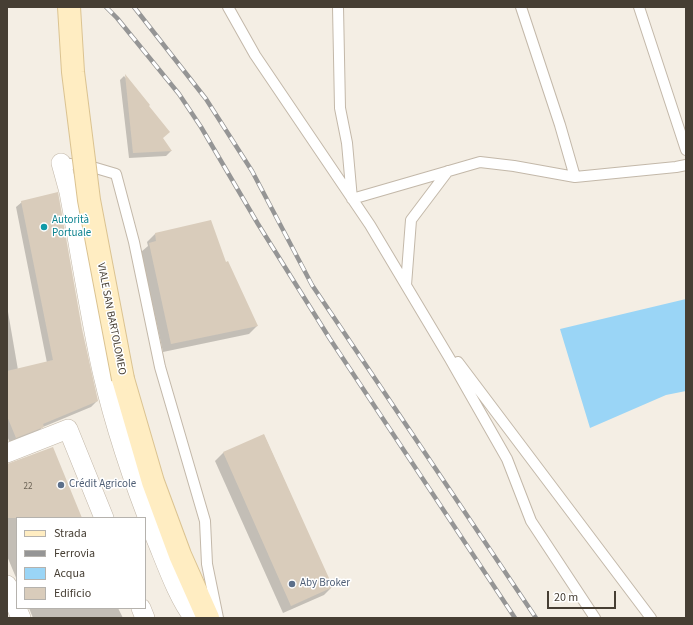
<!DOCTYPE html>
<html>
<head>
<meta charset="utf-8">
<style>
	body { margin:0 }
	#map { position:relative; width:693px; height:625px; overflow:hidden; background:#f4eee4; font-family:"Source Sans 3",sans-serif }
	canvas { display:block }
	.frame { position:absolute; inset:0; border:8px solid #463e33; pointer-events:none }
	.legend { position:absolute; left:16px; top:517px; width:130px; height:92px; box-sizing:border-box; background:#fff; border:1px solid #b5b2ad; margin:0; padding:5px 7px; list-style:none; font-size:12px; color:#463e33 }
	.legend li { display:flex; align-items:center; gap:8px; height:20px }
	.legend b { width:20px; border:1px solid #b5b2ad }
	.scale { position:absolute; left:547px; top:591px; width:69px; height:18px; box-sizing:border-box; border:2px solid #463e33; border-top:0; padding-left:5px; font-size:12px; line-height:14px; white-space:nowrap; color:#463e33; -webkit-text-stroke:3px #fff; paint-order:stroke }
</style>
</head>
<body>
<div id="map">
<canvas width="693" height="625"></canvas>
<div class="frame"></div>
<ul class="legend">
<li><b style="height:5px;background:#ffedc2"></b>Strada</li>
<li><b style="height:5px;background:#959595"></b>Ferrovia</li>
<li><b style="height:11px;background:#9ad5f6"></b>Acqua</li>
<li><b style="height:11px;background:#d9ccbb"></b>Edificio</li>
</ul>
<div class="scale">20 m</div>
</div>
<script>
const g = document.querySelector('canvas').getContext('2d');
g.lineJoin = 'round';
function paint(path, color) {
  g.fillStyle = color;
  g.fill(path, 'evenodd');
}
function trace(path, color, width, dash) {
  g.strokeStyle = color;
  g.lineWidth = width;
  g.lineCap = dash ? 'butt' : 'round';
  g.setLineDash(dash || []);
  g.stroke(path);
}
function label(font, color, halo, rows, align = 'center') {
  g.font = font + ' "Source Sans 3",sans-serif';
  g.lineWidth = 3;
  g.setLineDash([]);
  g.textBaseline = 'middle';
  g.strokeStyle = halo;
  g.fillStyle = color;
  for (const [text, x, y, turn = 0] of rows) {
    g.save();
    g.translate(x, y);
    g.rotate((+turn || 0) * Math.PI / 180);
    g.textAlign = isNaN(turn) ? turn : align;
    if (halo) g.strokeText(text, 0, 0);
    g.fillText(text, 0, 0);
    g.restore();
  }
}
const water = new Path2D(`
	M686 299V391L666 395 590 428 560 329Z`);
const shadow = new Path2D(`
	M124 76 149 105 148 106 162 138 171 151 166 156 129 158 120 80Z
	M22 202 97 401 91 407 43 427 37 432 10 443 7 436V306L18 370 47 363 16 207Z
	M210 221 225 263 257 326 249 334 163 352 141 252 148 246 147 242 155 234Z
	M264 435 332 587 324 595 283 613 215 461 223 453Z
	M7 465 81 518H17V580L7 556Z
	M29 608H118L123 618H33Z`);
const building = new Path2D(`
	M125 74 150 105 149 106 170 132 163 138 172 151 133 153Z
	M58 192 82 329 98 401 43 424 44 427 16 438 7 416V371L53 360 21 201Z
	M211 220 226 262 228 261 258 326 171 344 149 243 156 241 155 233Z
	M264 434 333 587 291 606 223 452Z
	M53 447 82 518H7V464Z`);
const lane = new Path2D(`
	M228 7 255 55 370 225 450 359 507 459 531 521 595 618
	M338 7 340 108 347 143 352 199 480 162 514 166 575 177 676 167 686 165
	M521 7 560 125 575 177
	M639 7 686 150
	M61 163 89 166 116 174 134 242 160 367 205 521 207 564 218 618
	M406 285 411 220 448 171
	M458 362 651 618`);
const street = new Path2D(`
	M61 163 69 192C80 251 89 312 102 371 115 428 134 484 156 539 166 563 178 598 194 618
	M7 453 68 429 104 518
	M7 585 21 618
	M141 608 145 618`);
const secondary = new Path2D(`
	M123 379 153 482 180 555 208 618`);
const rail = new Path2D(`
	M106 7 117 18 179 94 201 127 258 224 330 339 515 618
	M134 7 206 99 252 171 312 285 536 618`);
const secondaryBridge = new Path2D(`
	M69 7 73 72 89 200 123 379`);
const markers = [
	[44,227,4,"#0f9aa8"],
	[61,485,4,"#5c6f8a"],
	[292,584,4,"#5c6f8a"]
];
const numberNames = [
	["22",28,487]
];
const cultureNames = [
	["Autorità",52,221],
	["Portuale",52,234]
];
const streetNames = [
	["VIALE SAN BARTOLOMEO",111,319,79]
];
const serviceNames = [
	["Crédit Agricole",69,485],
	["Aby Broker",300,584]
];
paint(water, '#9ad5f6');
paint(shadow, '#0003');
paint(building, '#d9ccbb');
trace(lane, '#c3b8a9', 12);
trace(street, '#c3b8a9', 20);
trace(secondary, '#dbc391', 24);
trace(lane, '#fff', 10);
trace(street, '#fff', 19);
trace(secondary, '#ffedc2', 22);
trace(rail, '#959595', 4.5);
trace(rail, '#fff', 3, [9]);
trace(secondaryBridge, '#dbc391', 24, []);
trace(secondaryBridge, '#ffedc2', 22);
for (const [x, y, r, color] of markers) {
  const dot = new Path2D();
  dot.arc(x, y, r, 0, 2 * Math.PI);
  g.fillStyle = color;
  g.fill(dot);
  trace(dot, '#fff', 1.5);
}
label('9px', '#6b6255', null, numberNames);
label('11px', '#0d838f', '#fff', cultureNames, 'left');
label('11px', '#463e33', '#fff', streetNames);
label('11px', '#4e5e75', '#fff', serviceNames, 'left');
</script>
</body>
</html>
